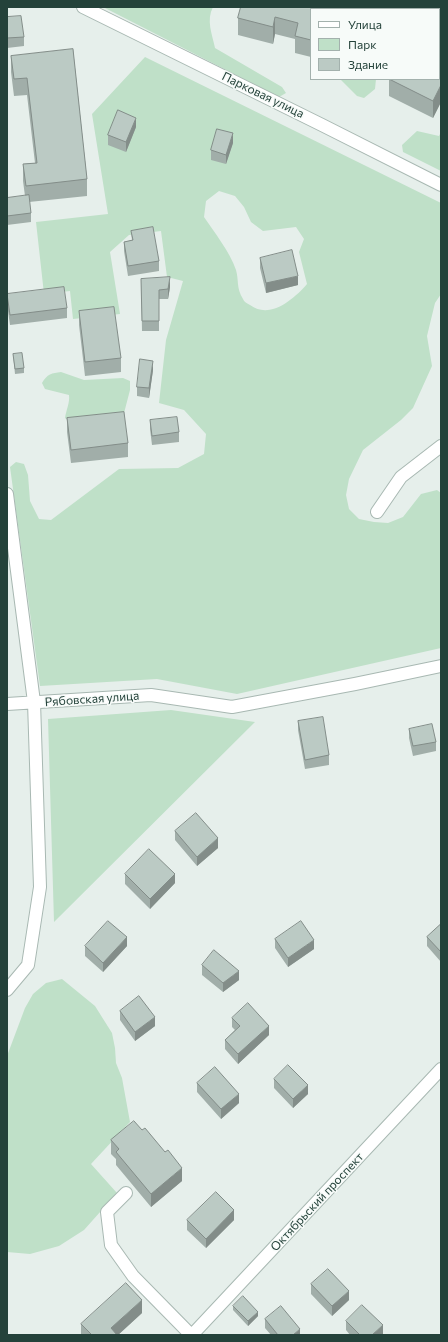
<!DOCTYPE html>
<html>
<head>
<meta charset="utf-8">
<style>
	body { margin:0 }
	#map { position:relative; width:448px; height:1342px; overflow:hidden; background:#e6efeb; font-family:Commissioner,sans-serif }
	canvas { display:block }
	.frame { position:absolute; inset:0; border:8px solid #24423a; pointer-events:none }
	.legend { position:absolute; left:310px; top:8px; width:130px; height:72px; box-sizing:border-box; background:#f7fbf9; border:1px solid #a3b1ad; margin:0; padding:5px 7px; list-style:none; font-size:12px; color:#24423a }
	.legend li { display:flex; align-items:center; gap:8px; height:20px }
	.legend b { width:20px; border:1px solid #a3b1ad }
</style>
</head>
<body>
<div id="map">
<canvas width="448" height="1342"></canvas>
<div class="frame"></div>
<ul class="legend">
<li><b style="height:5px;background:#fff"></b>Улица</li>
<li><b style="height:11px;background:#bfe0c8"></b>Парк</li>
<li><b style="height:11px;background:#bbcac4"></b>Здание</li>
</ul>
</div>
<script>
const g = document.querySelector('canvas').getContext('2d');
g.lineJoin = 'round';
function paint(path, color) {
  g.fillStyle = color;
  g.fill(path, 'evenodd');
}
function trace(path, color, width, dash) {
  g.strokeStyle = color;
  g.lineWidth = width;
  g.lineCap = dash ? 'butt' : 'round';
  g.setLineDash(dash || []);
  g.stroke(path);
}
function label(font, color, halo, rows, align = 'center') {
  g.font = font + ' Commissioner,sans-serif';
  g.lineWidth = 3;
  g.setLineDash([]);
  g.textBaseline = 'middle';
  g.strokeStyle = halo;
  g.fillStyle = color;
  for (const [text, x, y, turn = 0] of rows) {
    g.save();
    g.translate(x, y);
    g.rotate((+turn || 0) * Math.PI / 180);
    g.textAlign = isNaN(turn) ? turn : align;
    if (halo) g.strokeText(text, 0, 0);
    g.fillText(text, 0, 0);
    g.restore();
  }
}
const green = new Path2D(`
	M103 7H213C206 20 212 34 215 48L282 87 286 93 279 97Z
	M343 7H421L420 9H343Z
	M145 57 441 203V294L435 303 427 336 432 366 413 408 401 420 363 450 349 479 346 495 349 509 359 519 374 522 388 523 403 517 421 494 437 490 441 493V648L237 694 157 679 40 686 10 467 16 462 24 464 28 475 30 501 39 519 51 520 119 469 178 468 204 454 206 434 184 410 159 403 166 340 183 281 167 277 161 231 129 235 110 252 120 314 73 319 70 291 44 294 36 222 108 214 92 114ZM219 191 235 196 244 207 251 222 263 231 296 227 304 239 299 252 307 284C294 299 270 320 250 305 247 303 244 302 243 299 236 288 239 280 236 270 230 252 214 232 204 217L206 201Z
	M340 79H376L375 89 364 98 357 96Z
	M417 131 439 136 441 132V171L403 152 402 145Z
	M61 372 84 380 123 378 130 381V390L123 417 71 423 65 418C66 410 70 403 69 395L45 389 42 383C47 374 52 373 61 372Z
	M171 710 255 722 54 922 48 719Z
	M62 979 95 1006 112 1033 115 1048 116 1063 122 1078 130 1122 91 1164 117 1193 84 1230 59 1246 30 1254 7 1252V1056L25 1008 33 994 46 983Z`);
const minor = new Path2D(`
	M83 7 322 125 441 185
	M7 494 34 702 40 887 28 965 7 990
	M377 512 401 477 441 446
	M7 704 151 695 232 707 355 684 441 666
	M126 1193 107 1212 111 1245 133 1276 191 1335
	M192 1335 441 1069`);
const wall = new Path2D(`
	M241 7H337V9H311V57L295 53V39L275 34 273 44 238 35V18Z
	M426 7H441V102L433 118 389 96V79H439V9H426Z
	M7 17 24 37V46L7 48Z
	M73 49 87 179V196L29 202 31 213V222L7 225V198L25 196 23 181V164L35 163 27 95 14 96 11 72V56Z
	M136 127 126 152 108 145V135Z
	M233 143 226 164 211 160V150Z
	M131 231 159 261V271L128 276 124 251V242L132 240Z
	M260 258 298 285 266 293 260 268Z
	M141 279 170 287 168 299H159V331H142Z
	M7 294 67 308V318L10 325 7 304Z
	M79 311 121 358V372L85 376 79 325Z
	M13 354 24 368V373L15 374Z
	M153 370 149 398 137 396V387Z
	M67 418 128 443V457L71 463 67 432Z
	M150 420 179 432V442L152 445 150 429Z
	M441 444V460L440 459V445Z
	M298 721 329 755V765L305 769 298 730Z
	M409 729 436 742V751L413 756 409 738Z
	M175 831 218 848 197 866 175 840Z
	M125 874 175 883 150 909 125 884Z
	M441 924V962L427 946V937Z
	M275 939 314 949 288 967 275 948Z
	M85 946H127L103 972 85 956Z
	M202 965 239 980 223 992 202 975Z
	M120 1011 155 1026 135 1041 120 1020Z
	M232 1018 269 1035 238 1064 225 1049V1040L235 1030 232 1027Z
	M274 1079 308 1094 293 1108 274 1088Z
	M197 1083 239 1103 221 1119 197 1092Z
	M111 1140 182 1181 151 1207 116 1165V1159L111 1154Z
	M187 1220H234L206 1248 187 1230Z
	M311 1284 349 1300 332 1316 311 1294Z
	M233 1306 258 1316 248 1326 233 1310Z
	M142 1313 118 1335H81V1324Z
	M265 1319 300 1335H271L265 1328Z
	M346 1321 383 1334 382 1335H350L346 1330Z`);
const shadedWall = new Path2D(`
	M333 7H337V9H333Z
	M275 17V34L273 44V27Z
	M441 85V102L433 118V101Z
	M136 118V127L126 152V142Z
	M233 133V143L226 164V155Z
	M298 276V285L266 293V283Z
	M170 277V287L168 299V289Z
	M153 361V370L149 398V388Z
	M218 838V848L197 866V857Z
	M175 874V883L150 909V899Z
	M127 937V946L103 972V963Z
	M314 940V949L288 967V958Z
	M239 971V980L223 992V983Z
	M155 1017V1026L135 1041V1032Z
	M269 1026V1035L238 1064V1054Z
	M308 1085V1094L293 1108V1099Z
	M239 1094V1103L221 1119V1109Z
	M182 1168V1181L151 1207V1194Z
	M234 1210V1220L206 1248V1239Z
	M349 1291V1300L332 1316V1306Z
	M142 1300V1313L118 1335H111V1328Z
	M258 1312V1316L248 1326V1321Z
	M383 1325V1334L382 1335H372Z
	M300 1329V1335H293Z`);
const building = new Path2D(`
	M241 7H333V9H311V40L295 36 298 23 275 17 273 27 238 18Z
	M432 7H441V85L433 101 389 79H439V15L441 11H439V9H436Z
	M21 16 24 37 7 38V17Z
	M73 49 87 179 26 186 23 164 37 163 27 78 14 79 11 56Z
	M118 110 136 118 126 142 108 135Z
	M217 129 233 133 226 155 211 150Z
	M29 195 31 213 7 216V198Z
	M153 227 159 261 128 266 124 242 133 240 131 231Z
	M292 250 298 276 266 283 260 258Z
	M170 277 168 289 159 290V321H142L141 279Z
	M64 287 67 308 10 315 7 294Z
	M114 307 121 358 85 362 79 311Z
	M22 353 24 368 15 369 13 354Z
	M140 359 153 361 149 388 137 387Z
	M124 412 128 443 71 450 67 418Z
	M177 417 179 432 152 436 150 420Z
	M323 717 329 755 305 760 298 721Z
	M432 724 436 742 413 746 409 729Z
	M196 813 218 838 197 857 175 831Z
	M149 849 175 874 150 899 125 874Z
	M108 921 127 937 103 963 85 946Z
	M301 921 314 940 288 958 275 939Z
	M441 924V952L427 937Z
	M214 950 239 971 223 983 202 965Z
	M139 996 155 1017 135 1032 120 1011Z
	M248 1003 269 1026 238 1054 225 1040 240 1026 232 1018Z
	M288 1065 308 1085 293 1099 274 1079Z
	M215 1067 239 1094 221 1109 197 1083Z
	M134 1121 142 1130 145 1128 165 1152 168 1150 182 1168 151 1194 116 1152 119 1149 111 1140Z
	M216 1192 234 1210 206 1239 187 1220Z
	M328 1269 349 1291 332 1306 311 1284Z
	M126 1283 142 1300 111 1328 117 1335H92L81 1324Z
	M243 1296 258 1312 248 1321 233 1306Z
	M362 1305 383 1325 372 1335H360L346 1321Z
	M281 1306 300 1329 293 1335H278L265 1319Z`);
const streetNames = [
	["Парковая улица",263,95,26],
	["Рябовская улица",92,699,-4],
	["Октябрьский проспект",317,1202,-47]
];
paint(green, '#bfe0c8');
trace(minor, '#a8b8b2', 14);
trace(minor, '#fff', 12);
paint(wall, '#a1aea9');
paint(shadedWall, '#838d89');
paint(building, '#bbcac4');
trace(building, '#838d89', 1);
label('12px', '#24423a', '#f7fbf9', streetNames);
</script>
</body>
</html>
